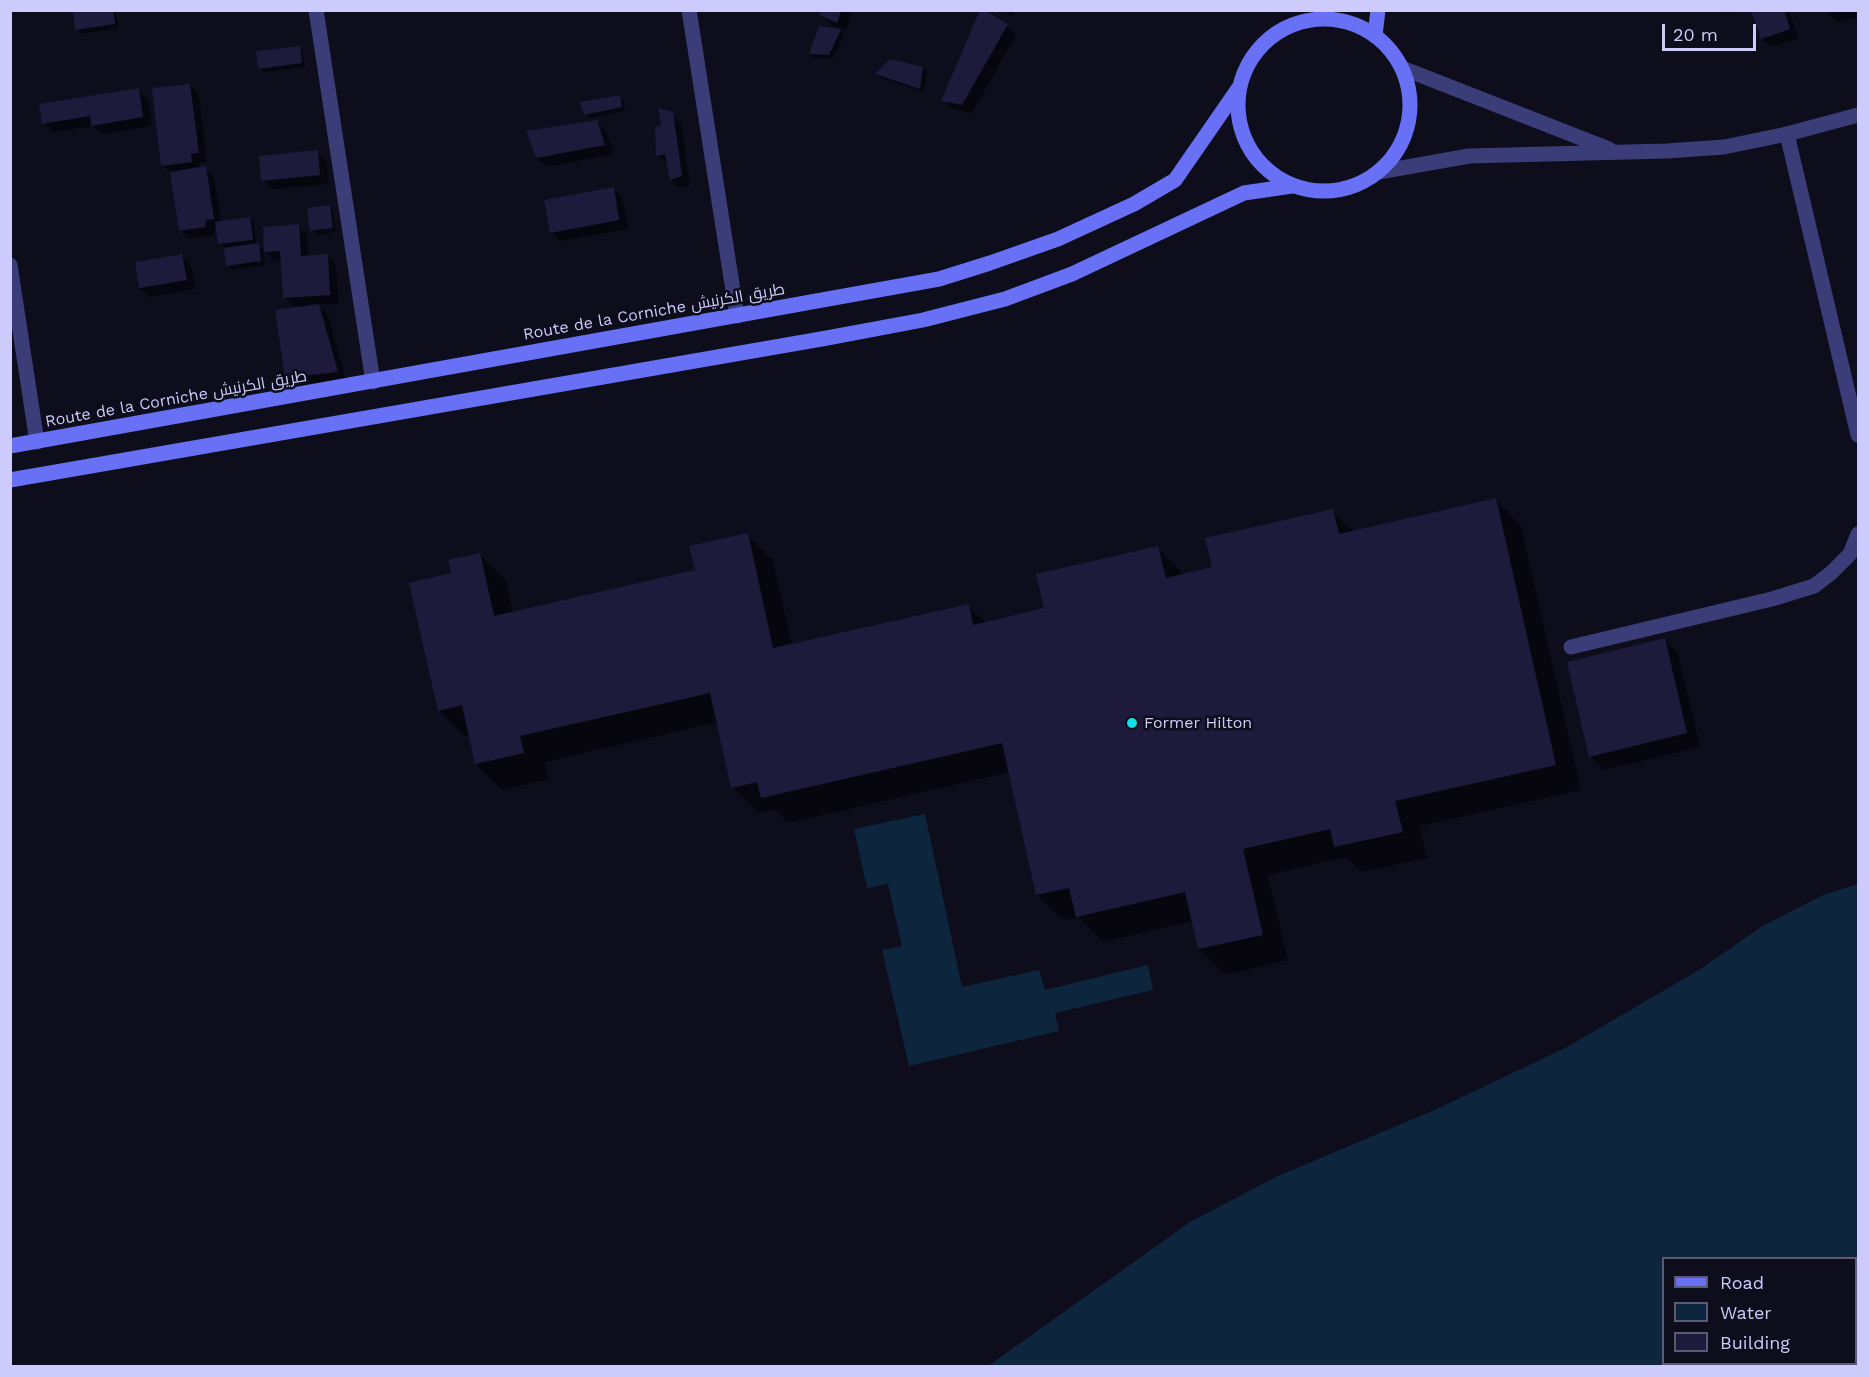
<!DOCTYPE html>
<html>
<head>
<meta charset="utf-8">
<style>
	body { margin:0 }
	#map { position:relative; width:1869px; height:1377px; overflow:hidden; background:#0e0d1c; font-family:"Work Sans",sans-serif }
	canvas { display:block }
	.frame { position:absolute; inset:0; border:12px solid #cdcbfc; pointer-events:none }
	.legend { position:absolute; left:1662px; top:1257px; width:195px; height:108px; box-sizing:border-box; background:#0e0d1c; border:2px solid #5a5976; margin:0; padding:8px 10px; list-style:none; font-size:18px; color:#cdcbfc }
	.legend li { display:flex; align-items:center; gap:12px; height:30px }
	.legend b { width:30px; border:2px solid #5a5976 }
	.scale { position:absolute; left:1662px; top:24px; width:94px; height:27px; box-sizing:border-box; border:3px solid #cdcbfc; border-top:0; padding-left:8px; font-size:18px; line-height:21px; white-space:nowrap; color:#cdcbfc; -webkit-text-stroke:4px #0e0d1c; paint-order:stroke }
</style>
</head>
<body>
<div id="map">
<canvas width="1869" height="1377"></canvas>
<div class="frame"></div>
<ul class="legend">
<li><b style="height:8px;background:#6870f5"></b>Road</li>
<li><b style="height:16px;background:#0e253e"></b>Water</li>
<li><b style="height:16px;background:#1e1a3c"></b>Building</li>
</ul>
<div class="scale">20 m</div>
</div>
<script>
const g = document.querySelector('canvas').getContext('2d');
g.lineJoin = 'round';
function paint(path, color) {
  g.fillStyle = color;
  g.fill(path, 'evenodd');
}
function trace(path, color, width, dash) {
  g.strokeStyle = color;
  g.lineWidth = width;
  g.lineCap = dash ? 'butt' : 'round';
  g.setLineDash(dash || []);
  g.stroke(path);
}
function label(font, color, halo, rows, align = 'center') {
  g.font = font + ' "Work Sans",Cairo,sans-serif';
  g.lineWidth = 5;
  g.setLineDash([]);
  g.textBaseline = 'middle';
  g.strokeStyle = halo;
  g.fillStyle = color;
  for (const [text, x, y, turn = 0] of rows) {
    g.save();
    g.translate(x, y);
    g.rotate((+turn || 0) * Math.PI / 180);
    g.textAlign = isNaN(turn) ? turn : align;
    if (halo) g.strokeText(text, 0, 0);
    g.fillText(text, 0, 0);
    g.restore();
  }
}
const water = new Path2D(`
	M925 814 962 987 1039 970 1045 990 1148 965 1153 990 1055 1013 1059 1031 909 1066 882 950 902 946 888 884 867 888 854 829Z
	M1858 884V1366H988L1190 1222 1278 1176 1439 1108 1567 1047 1699 970 1761 927 1823 895ZM1664 1258H1856V1364H1664Z`);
const shadow = new Path2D(`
	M75 10H116L118 28 81 34 77 29Z
	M820 10H853L846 31 830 24 821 15 822 11Z
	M999 10H1015L1012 16Z
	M1725 10H1740L1728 14Z
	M1752 10H1789L1798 38 1771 47 1762 38Z
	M1825 10H1858V17L1837 23Z
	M1007 26 1016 35 972 113 952 109 943 100Z
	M820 28 840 31 844 35 833 58H814L810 54Z
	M299 48 303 52 305 67 264 72 260 68Z
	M923 68 927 72 923 92 880 78 877 74Z
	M190 85 199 94 207 162 199 163 200 168 205 167 214 177 221 222 250 219 254 223 256 245 263 249 265 265 232 270 227 266 225 247 219 243 217 223 213 235 189 239 180 230 172 174 163 165Z
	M138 90 148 99 152 126 102 134 94 126 53 132 44 123Z
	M620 97 624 101 625 111 590 118 586 114Z
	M672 114 681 123 690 185 680 188 671 179 668 164 657 155 663 126Z
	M597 122 606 131 614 154 546 167 537 157Z
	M317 152 327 161 328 184 272 189 263 180Z
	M614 189 623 198 628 229 560 241 551 232Z
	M329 206 333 210 336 232 316 235 312 230Z
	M298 226 307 235 309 257 327 256 336 265 339 304 318 305 328 315 346 380 295 386 286 377 296 309 285 297 282 260 275 261 266 252Z
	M181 255 191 265 195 289 149 297 140 288Z
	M1496 500 1521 526 1581 790 1420 826 1427 858 1362 872 1346 857 1268 875 1288 960 1225 975 1199 949 1193 921 1103 942 1079 917 1063 920 1037 895 1010 772 788 823 774 809 759 813 733 787 718 722 545 762 549 779 502 790 476 764 470 735 465 736 439 710 453 574 480 555 506 581 513 613 697 571 747 535 773 561 792 646 968 606 986 623 1046 609 1158 548 1184 575 1214 568 1332 511 1354 532Z
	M1665 640 1678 654 1700 747 1604 770 1590 756Z`);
const building = new Path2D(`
	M73 10H113L115 24 75 30Z
	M821 10H841L837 23 819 15Z
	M980 10H984L1008 24 962 105 941 101Z
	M1751 10H1784L1790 29 1761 39Z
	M819 26 841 29 829 55 809 54Z
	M300 46 302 63 258 69 256 51Z
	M890 59 923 67 920 89 875 74Z
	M190 84 199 153 191 154 192 162 161 166 152 88Z
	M139 88 143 117 91 126 90 116 42 124 39 104Z
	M620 95 622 107 584 115 580 102Z
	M658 108 673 112 682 176 670 180 665 154 656 156 655 127 661 125Z
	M597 120 605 145 536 158 526 131Z
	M318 150 320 175 261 181 259 156Z
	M206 166 214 219 206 220 205 227 179 231 170 172Z
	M614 187 619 220 550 233 544 200Z
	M330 205 333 228 310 231 307 208Z
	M250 217 253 240 218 244 215 222Z
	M299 224 301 256 328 254 330 295 283 298 280 251 264 252 263 227Z
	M259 243 261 261 226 266 224 248Z
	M182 254 187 280 139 288 135 262Z
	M319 304 338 372 285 378 275 310Z
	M1496 498 1556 765 1395 801 1403 832 1334 847 1330 829 1243 849 1263 935 1198 949 1185 892 1076 917 1069 888 1036 895 1002 743 761 798 757 782 731 788 710 693 520 736 524 753 475 764 462 705 438 711 409 583 451 573 448 560 480 553 494 616 695 570 689 546 748 533 773 648 969 604 973 625 1044 608 1036 574 1158 546 1166 578 1212 567 1205 538 1333 509 1339 534Z
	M1665 638 1687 733 1589 757 1567 662Z`);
const lane = new Path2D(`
	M1787 134 1858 435
	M1571 647 1772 599 1814 586 1831 573 1850 554 1858 534`);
const street = new Path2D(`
	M316 10 373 382
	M689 10 737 316
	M1402 68 1609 149
	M1379 172 1469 156 1667 151 1724 147 1787 134 1858 115
	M10 265 37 442`);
const secondary = new Path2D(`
	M1238 105a86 86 0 1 1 172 0a86 86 0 1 1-172 0Z
	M1375 36 1378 10
	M10 446 939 279 990 263 1058 239 1134 204 1175 180 1240 86
	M10 480 827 338 923 320 1005 299 1072 274 1244 193 1292 186`);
const markers = [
	[1132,723,6,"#0fe0e4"]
];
const streetNames = [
	["Route de la Corniche طريق الكرنيش",654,312,-10],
	["Route de la Corniche طريق الكرنيش",176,399,-10]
];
const poiNames = [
	["Former Hilton",1144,723]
];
paint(water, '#0e253e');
paint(shadow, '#0007');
paint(building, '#1e1a3c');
trace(lane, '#3a3d78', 15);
trace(street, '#3a3d78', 15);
trace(secondary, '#6870f5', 15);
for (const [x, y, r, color] of markers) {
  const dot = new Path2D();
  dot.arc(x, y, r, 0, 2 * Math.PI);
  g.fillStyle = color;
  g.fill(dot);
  trace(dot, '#0e0d1c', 2);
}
label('16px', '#cdcbfc', '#0e0d1c', streetNames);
label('16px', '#cdcbfc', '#0e0d1c', poiNames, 'left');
</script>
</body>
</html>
